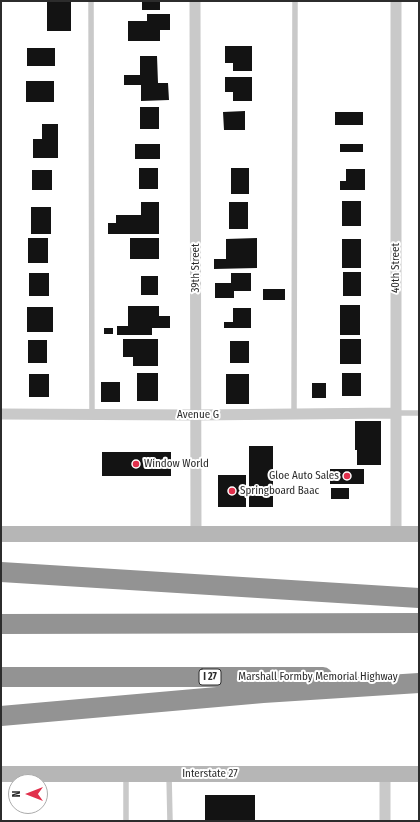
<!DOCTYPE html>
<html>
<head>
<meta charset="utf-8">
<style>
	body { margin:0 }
	#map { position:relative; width:420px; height:822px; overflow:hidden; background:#fff; font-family:"Fira Sans Condensed",sans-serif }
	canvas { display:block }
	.frame { position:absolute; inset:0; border:2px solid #2c2c2c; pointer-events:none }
	.north { position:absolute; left:8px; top:774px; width:40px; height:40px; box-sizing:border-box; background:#fff; border:1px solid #ababab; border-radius:50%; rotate:270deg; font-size:11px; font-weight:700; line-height:16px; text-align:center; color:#2c2c2c }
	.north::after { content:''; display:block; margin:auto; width:14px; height:18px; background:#e1304c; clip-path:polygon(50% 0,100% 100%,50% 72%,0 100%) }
</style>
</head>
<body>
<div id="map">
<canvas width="420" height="822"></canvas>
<div class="frame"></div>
<div class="north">N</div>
</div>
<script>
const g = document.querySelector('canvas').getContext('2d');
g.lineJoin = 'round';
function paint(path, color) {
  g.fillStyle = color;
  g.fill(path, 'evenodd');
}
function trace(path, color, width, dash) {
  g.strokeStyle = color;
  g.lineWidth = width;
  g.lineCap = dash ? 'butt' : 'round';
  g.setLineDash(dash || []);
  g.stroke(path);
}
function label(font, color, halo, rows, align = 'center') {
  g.font = font + ' "Fira Sans Condensed",sans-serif';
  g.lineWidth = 4;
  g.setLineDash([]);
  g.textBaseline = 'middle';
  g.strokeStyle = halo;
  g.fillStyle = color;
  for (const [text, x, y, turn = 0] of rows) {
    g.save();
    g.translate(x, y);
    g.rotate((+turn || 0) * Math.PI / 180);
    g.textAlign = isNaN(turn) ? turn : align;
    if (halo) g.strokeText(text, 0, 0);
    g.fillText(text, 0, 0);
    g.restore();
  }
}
const building = new Path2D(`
	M47 1H71V31H47Z
	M142 1H160V10H142Z
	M147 14H170V30H160V41H128V21H147Z
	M225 46H252V71H233V63H225Z
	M27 48H55V66H27Z
	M140 56H157L158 83H168L169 100 141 101V85H124V75H140Z
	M225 77H252V101H233V92H225Z
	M26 81H54V102H26Z
	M140 107H159V129H140Z
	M245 111V130H224L223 112Z
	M335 112H363V125H335Z
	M42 124H58V158H33V139H42Z
	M135 144H160V159H135Z
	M340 144H363V152H340Z
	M139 168H158V189H139Z
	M231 168H249V194H231Z
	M346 169H365V190H340V181H346Z
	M32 170H52V190H32Z
	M342 201H361V226H342Z
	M141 202H159V234H108V223H116V215H141Z
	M229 202H248V229H229Z
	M31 207H51V234H31Z
	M28 238H48V263H28Z
	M130 238H159V259H130Z
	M257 238V268L214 269V259H226V239Z
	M342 239H361V268H342Z
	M343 272H361V296H343Z
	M29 273H49V296H29Z
	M231 273H251V291H234V298H215V283H231Z
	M141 276H158V295H141Z
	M263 289H285V300H263Z
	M340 305H360V335H340Z
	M128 306H159V316H170V328H152V335H117V326H128Z
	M27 307H53V332H27Z
	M233 308H251V328H224V322H233Z
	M104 328H113V334H104Z
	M123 339H158V366H133V357H123Z
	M340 339H361V364H340Z
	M28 340H47V363H28Z
	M230 341H249V363H230Z
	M137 373H158V401H137Z
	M342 373H361V396H342Z
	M29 374H49V397H29Z
	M226 374H249V404H226Z
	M101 382H120V402H101Z
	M312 383H326V398H312Z
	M355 421H381V465H357V450H355Z
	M249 446H273V507H249Z
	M102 452H171V476H102Z
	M330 469H364V484H330Z
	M218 475H246V507H218Z
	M331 488H349V499H331Z
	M205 795H255V821H205Z`);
const lane = new Path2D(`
	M91 1 92 414
	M396 413H419
	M294 414 295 1
	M126 774V821
	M169 775 170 821`);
const street = new Path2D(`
	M195 1 196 534
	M1 414 196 415 396 413
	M396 534V1
	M385 774V821`);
const secondary = new Path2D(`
	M1 534H419
	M1 774H419`);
const highway = new Path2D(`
	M1 572 419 598
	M1 624 419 623
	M1 677H323
	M1 716 263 693 419 683`);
const markers = [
	[136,464,4,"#e1304c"],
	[347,476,4,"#e1304c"],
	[232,491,4,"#e1304c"]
];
const shields = [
	[210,677,22]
];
const shieldNames = [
	["I 27",210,677]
];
const streetNames = [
	["39th Street",196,268,-90],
	["40th Street",396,268,-90],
	["Avenue G",198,415],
	["Marshall Formby Memorial Highway",318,677],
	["Interstate 27",210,774]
];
const poiNames = [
	["Window World",144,464],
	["Gloe Auto Sales",339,476,"right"],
	["Springboard Baac",240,491]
];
paint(building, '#131313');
trace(lane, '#c9c9c9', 5.5);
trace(street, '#c9c9c9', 11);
trace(secondary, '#b6b6b6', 16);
trace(highway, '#939393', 20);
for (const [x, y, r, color] of markers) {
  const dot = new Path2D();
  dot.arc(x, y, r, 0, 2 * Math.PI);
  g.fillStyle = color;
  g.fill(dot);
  trace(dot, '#fff', 1.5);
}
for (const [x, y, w] of shields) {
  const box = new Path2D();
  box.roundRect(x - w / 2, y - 8, w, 16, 3);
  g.fillStyle = '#fff';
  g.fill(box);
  trace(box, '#2c2c2c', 1);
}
label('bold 10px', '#2c2c2c', null, shieldNames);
label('11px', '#2c2c2c', '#fff', streetNames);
label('11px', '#2c2c2c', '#fff', poiNames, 'left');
</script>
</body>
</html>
